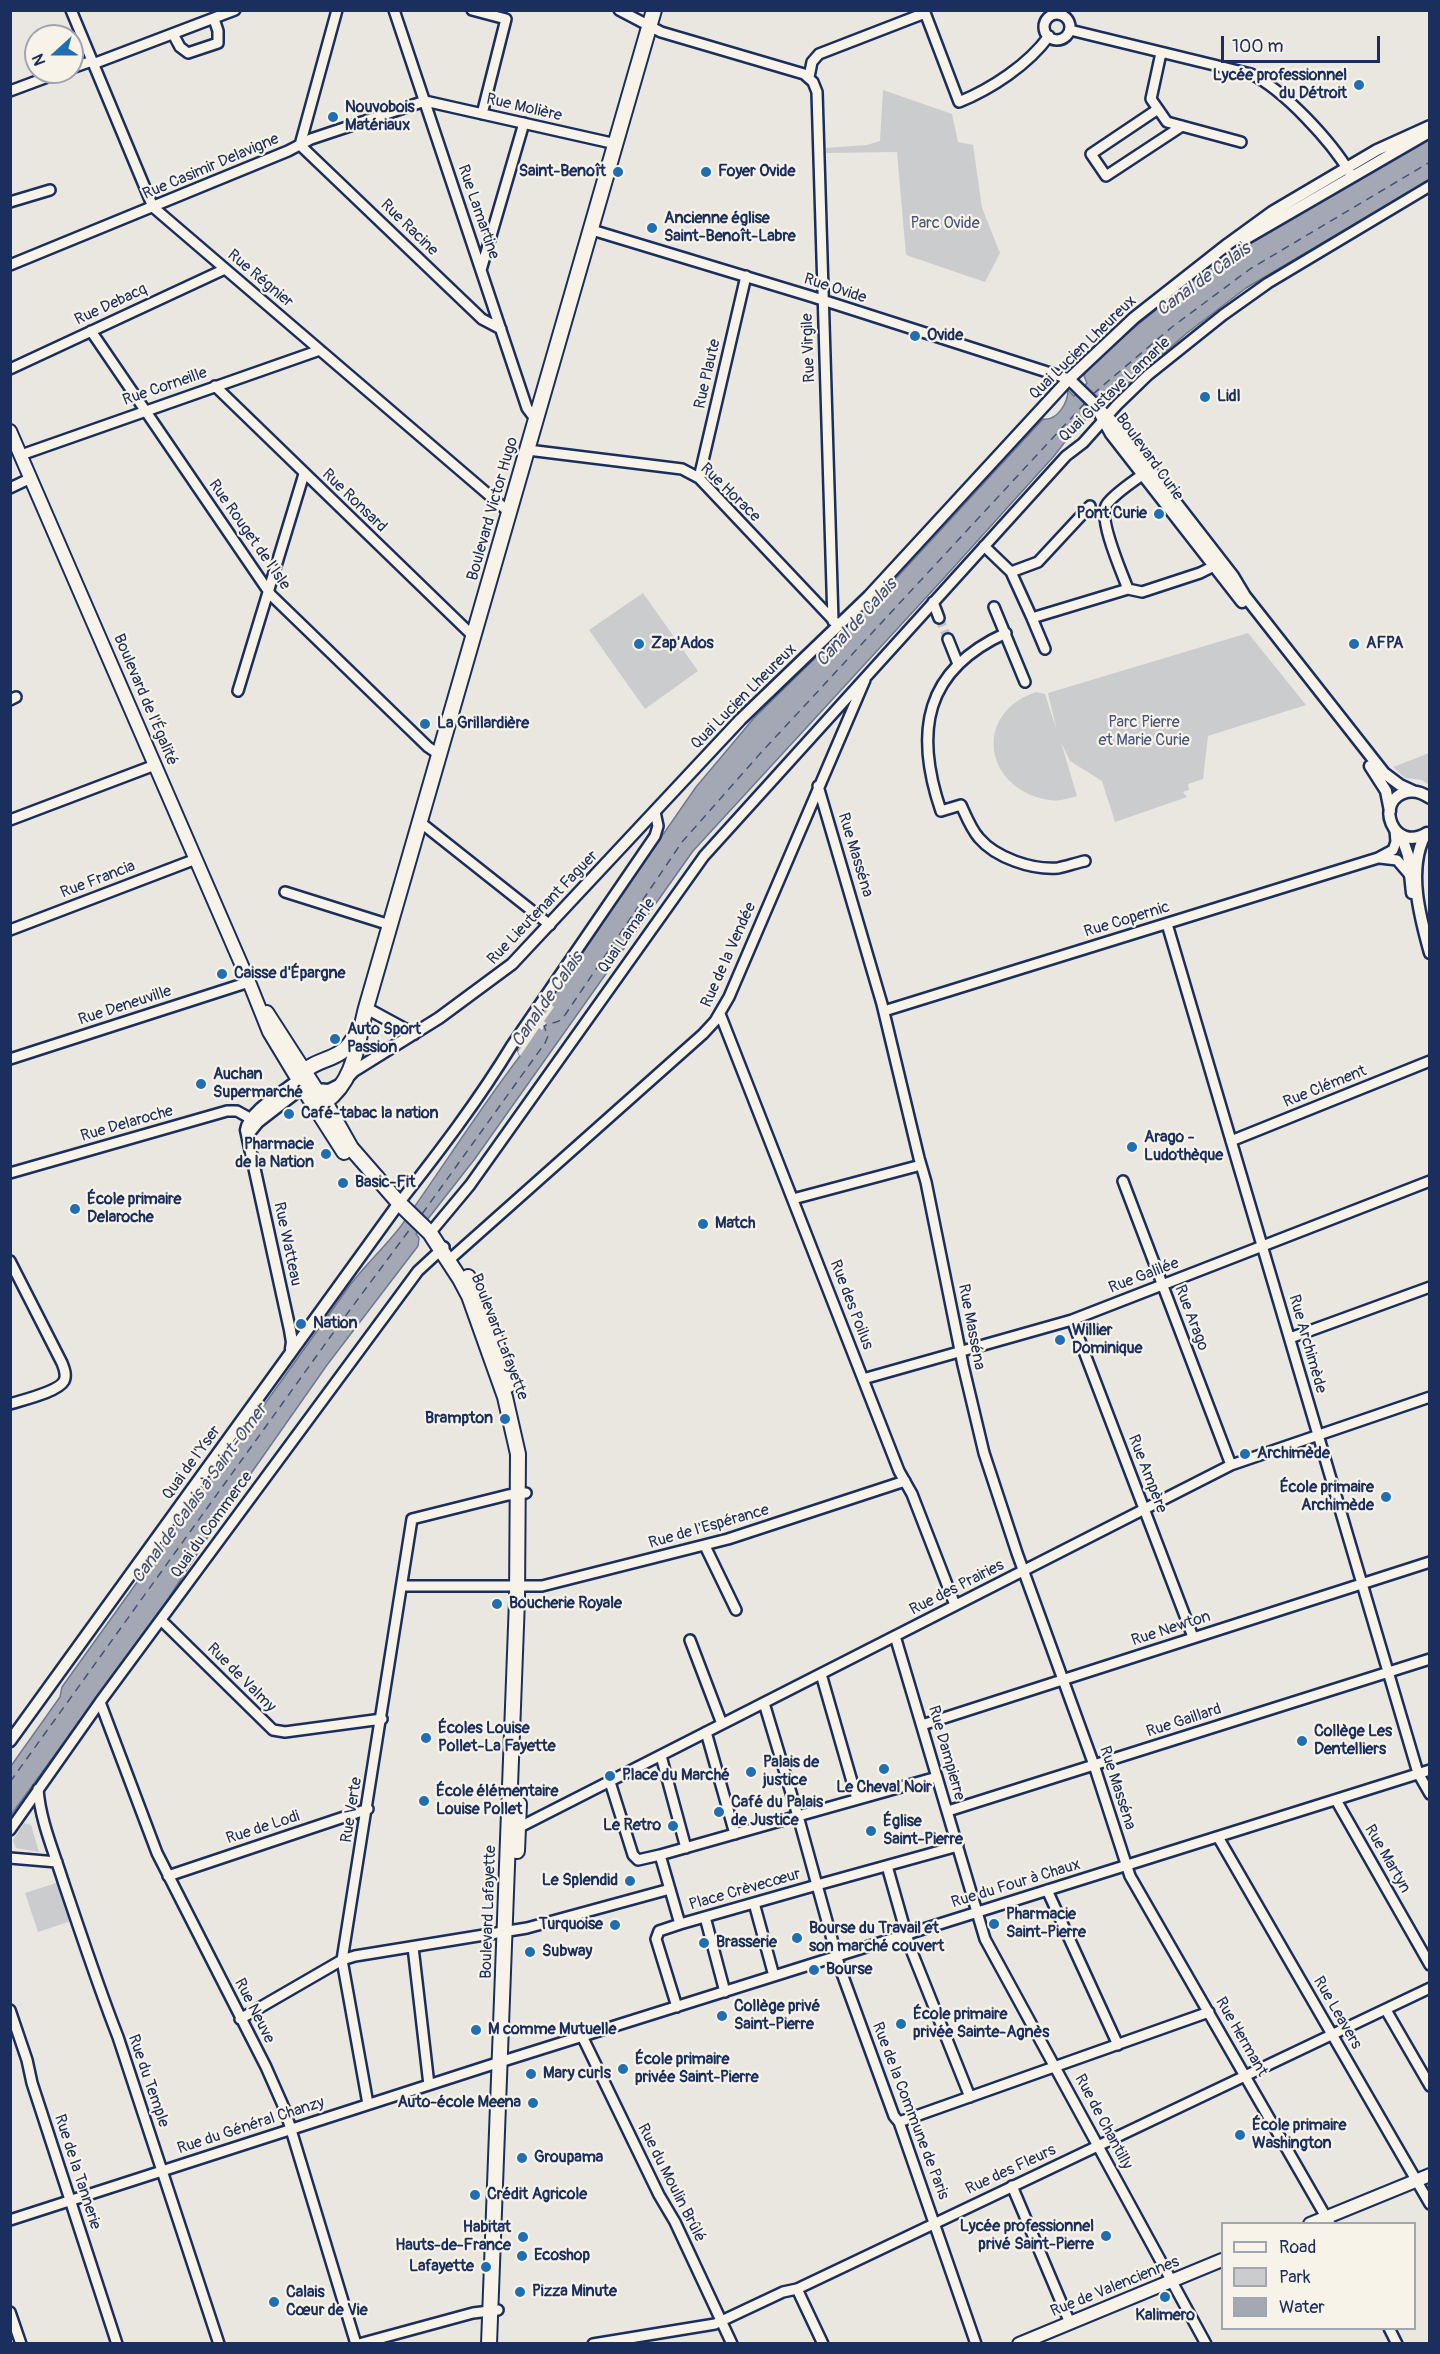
<!DOCTYPE html>
<html>
<head>
<meta charset="utf-8">
<style>
	body { margin:0 }
	#map { position:relative; width:1440px; height:2354px; overflow:hidden; background:#eae7e0; font-family:Pangolin,sans-serif }
	canvas { display:block }
	.frame { position:absolute; inset:0; border:12px solid #1b2f5e; pointer-events:none }
	.legend { position:absolute; left:1221px; top:2222px; width:195px; height:108px; box-sizing:border-box; background:#f7f3e8; border:2px solid #9fa5b1; margin:0; padding:8px 10px; list-style:none; font-size:18px; color:#1b2f5e }
	.legend li { display:flex; align-items:center; gap:12px; height:30px }
	.legend b { width:30px; border:2px solid #9fa5b1 }
	.north { position:absolute; left:24px; top:24px; width:60px; height:60px; box-sizing:border-box; background:#f7f3e8; border:2px solid #9fa5b1; border-radius:50%; rotate:249deg; font-size:16px; font-weight:700; line-height:24px; text-align:center; color:#1b2f5e }
	.north::after { content:''; display:block; margin:auto; width:21px; height:27px; background:#1f6fb2; clip-path:polygon(50% 0,100% 100%,50% 72%,0 100%) }
	.scale { position:absolute; left:1221px; top:36px; width:159px; height:27px; box-sizing:border-box; border:3px solid #1b2f5e; border-top:0; padding-left:8px; font-size:18px; line-height:21px; white-space:nowrap; color:#1b2f5e; -webkit-text-stroke:4px #f7f3e8; paint-order:stroke }
</style>
</head>
<body>
<div id="map">
<canvas width="1440" height="2354"></canvas>
<div class="frame"></div>
<ul class="legend">
<li><b style="height:8px;background:#f7f3e8"></b>Road</li>
<li><b style="height:16px;background:#cbcccd"></b>Park</li>
<li><b style="height:16px;background:#a3a8b4"></b>Water</li>
</ul>
<div class="north">N</div>
<div class="scale">100 m</div>
</div>
<script>
const g = document.querySelector('canvas').getContext('2d');
g.lineJoin = 'round';
function paint(path, color) {
  g.fillStyle = color;
  g.fill(path, 'evenodd');
}
function trace(path, color, width, dash) {
  g.strokeStyle = color;
  g.lineWidth = width;
  g.lineCap = dash ? 'butt' : 'round';
  g.setLineDash(dash || []);
  g.stroke(path);
}
function label(font, color, halo, rows, align = 'center') {
  g.font = font + ' Pangolin,sans-serif';
  g.lineWidth = 4.5;
  g.setLineDash([]);
  g.textBaseline = 'middle';
  g.strokeStyle = halo;
  g.fillStyle = color;
  for (const [text, x, y, turn = 0] of rows) {
    g.save();
    g.translate(x, y);
    g.rotate((+turn || 0) * Math.PI / 180);
    g.textAlign = isNaN(turn) ? turn : align;
    if (halo) g.strokeText(text, 0, 0);
    g.fillText(text, 0, 0);
    g.restore();
  }
}
const green = new Path2D(`
	M883 90 952 114 958 142 973 145 982 208 1000 253 985 282 906 255 897 152 826 153V148L867 145 880 141Z
	M643 593 698 671 645 709 589 630Z
	M1248 633 1306 705 1208 736 1203 779 1188 784 1189 790 1183 792 1187 797 1115 822 1102 781 1070 761 1061 742 1077 796C1069 798 1058 802 1050 800 985 791 971 714 1036 692L1045 694 1057 731 1048 693Z
	M1429 753V785L1422 780 1405 778 1393 767Z
	M24 1823 31 1825 39 1852 16 1848 13 1840Z
	M59 1882 71 1921 38 1932 25 1893Z`);
const water = new Path2D(`
	M1429 138V180L1246 288 1187 333 1110 399 1106 400 1100 397 1088 408 1091 418 1086 419 1072 433 1054 456 944 578 693 851 474 1160 416 1234 419 1238 418 1246 327 1365 226 1509 168 1599 11 1815V1766L60 1697 62 1687 350 1285C366 1264 385 1247 401 1226 441 1170 478 1111 520 1056L516 1047 530 1026 696 787 754 718 889 586 1043 419C1057 421 1068 403 1068 390L1074 396 1087 383 1084 376 1086 372C1185 273 1308 206 1429 138Z`);
const pier = new Path2D(`
	M551 1005 554 1007 544 1021 546 1023 542 1030 539 1028 520 1056 518 1052Z`);
const ferry = new Path2D(`
	M1093 394 1172 327 1250 269 1430 162
	M422 1214 545 1043 548 1036 544 1026 559 1021 565 1015 682 842 757 757 1086 402
	M10 1782 341 1322 413 1225`);
const minorTunnel = new Path2D(`
	M939 618 948 639`);
const minor = new Path2D(`
	M71 10 153 207 510 513
	M337 10 300 145 482 319 501 329
	M394 10 527 408 536 420
	M472 10 506 19 482 114
	M619 10 661 32 804 74 813 82 817 92 833 621
	M924 10 959 102C991 89 1028 65 1049 36
	M1044 27a13 13 0 1 1 26 0a13 13 0 1 1-26 0Z
	M1070 30 1251 74C1284 90 1331 141 1350 173
	M173 34 180 47 188 53 218 43V31L214 19
	M1161 53 1151 99 1167 122 1241 142
	M93 64 235 10
	M72 68 92 61
	M809 77 812 62 819 54 925 13
	M10 91 61 72
	M1158 109 1091 154 1106 176 1182 126
	M10 202 50 190
	M592 230 810 296 1069 379
	M10 265 288 151 311 139 425 101 616 144
	M481 270 524 123
	M91 331 271 595 428 747 440 755
	M10 369 225 269
	M215 386 474 637
	M528 450 682 469 699 478 835 622
	M21 455 320 350
	M699 478 746 276
	M10 488 31 478
	M984 546 1011 572 1038 562 1090 506
	M1011 572 1032 618 1128 589 1142 592 1200 573 1218 564
	M1128 589C1122 573 1097 517 1107 504 1117 491 1135 481 1147 471
	M933 602 939 618
	M994 607 1025 682
	M1032 618 1045 649
	M1006 633C924 670 914 732 941 811L961 805C966 816 971 829 979 838 996 858 1032 870 1058 868 1067 866 1076 863 1085 861
	M948 639 958 664
	M238 691 304 474
	M10 700 16 697
	M818 786 882 1004 919 1158 926 1182 963 1365 984 1453 1017 1553 1094 1765 1130 1876 1330 2224
	M10 820 155 765
	M420 822 550 925
	M1380 858 1397 860 1409 874
	M285 892 390 925
	M1167 924 1418 1773 1430 1794
	M10 930 196 859
	M884 1011 1378 858 1393 850 1396 842 1395 830
	M720 1014 899 1471 912 1494 955 1605
	M10 1059 249 982
	M1231 1141 1430 1061
	M10 1173 227 1111H237L255 1121
	M1123 1181 1231 1465
	M793 1199 921 1165
	M399 1203C439 1152 478 1101 512 1045L655 836 658 826 655 812
	M430 1233 470 1185 704 856 1066 456 1083 443 1117 405 1148 375 1223 315 1268 283 1430 186
	M449 1260 703 1034 715 1021 729 997 865 680
	M10 1261 62 1363C64 1368 67 1375 64 1381 58 1392 22 1400 10 1404
	M1072 1320 1193 1637
	M1290 1338 1430 1287
	M863 1379 1072 1320 1430 1181
	M705 1546 736 1610
	M403 1586H542L728 1539 905 1481
	M161 1620 273 1730 285 1732 382 1719
	M895 1636 985 1939 1206 2344
	M690 1640 722 1724
	M821 1674 857 1799
	M100 1702 157 1853 266 2067 285 2110 356 2344
	M764 1703 798 1816 937 1777
	M922 1725 1430 1562
	M706 1732 735 1834
	M661 1756 686 1848
	M610 1782 633 1855 638 1860 660 1855
	M38 1789C40 1820 54 1852 63 1881 81 1934 98 1986 118 2037L219 2344
	M1336 1800 1430 1965
	M948 1811 1430 1659
	M798 1816 817 1885 680 1924 660 1855Z
	M10 1830 100 1702 418 1271 444 1247
	M514 1830 1231 1465 1430 1397
	M1218 1837 1430 2204
	M958 1846 817 1885 840 1968 894 2116 899 2122 976 2344
	M10 1858 57 1862
	M887 1866 910 1947 970 2097
	M168 1876 368 1809
	M1047 1890 1118 2045
	M754 1903 774 1976
	M705 1917 725 1992
	M413 1947 429 2085
	M677 2007 656 1939 659 1931 680 1924
	M10 2010 27 2060 32 2083 117 2344
	M1386 2010 1430 2086
	M240 2019 342 1960 355 1956 527 1928 670 1889
	M582 2036 659 2195 675 2222 732 2344
	M368 2104 342 1960 412 1519 508 1495 526 1493
	M899 2122 1209 2012
	M1012 2186 1070 2323
	M10 2220 500 2062 1430 1770
	M797 2289 823 2344
	M10 2312 21 2344
	M1389 2328 1397 2344
	M359 2344 473 2313 498 2310
	M593 2344 715 2324 783 2292 797 2289 1430 1988`);
const tertiary = new Path2D(`
	M1245 239 1426 134
	M1069 379 1115 424 1233 576 1245 596 1384 773 1400 785 1413 791
	M1100 414 1111 434 1242 602
	M1370 766 1386 791 1390 811
	M1427 833C1393 854 1373 800 1407 792 1416 790 1423 793 1430 798
	M1401 835 1408 855 1412 893
	M1425 835C1407 870 1420 917 1430 953
	M366 1008 414 1034
	M313 1089 329 1090 341 1084 354 1071 439 1018 512 964 741 719 869 596 1069 379 1134 318 1228 244 1272 212 1377 150 1430 126
	M249 1133 258 1122 307 1084
	M291 1349 292 1342 290 1330 246 1130C249 1111 284 1092 298 1080
	M10 1741 399 1203`);
const secondary = new Path2D(`
	M10 431 249 982 269 1032 298 1080
	M267 1012 325 1102
	M1310 2224 1430 2175
	M1019 2344 1222 2260`);
const primary = new Path2D(`
	M344 1152 298 1080C311 1055 342 1065 355 1035
	M468 1277 489 1319 509 1385
	M517 1851 519 1804
	M489 2344 517 1600 518 1454 505 1397 469 1296 460 1279 430 1233 399 1203 351 1148 325 1102C356 1080 357 1042 366 1008L654 10`);
const markers = [
	[1359,85,6,"#1f6fb2"],
	[333,117,6,"#1f6fb2"],
	[618,172,6,"#1f6fb2"],
	[706,172,6,"#1f6fb2"],
	[652,228,6,"#1f6fb2"],
	[915,336,6,"#1f6fb2"],
	[1205,397,6,"#1f6fb2"],
	[1159,514,6,"#1f6fb2"],
	[639,644,6,"#1f6fb2"],
	[1354,644,6,"#1f6fb2"],
	[425,724,6,"#1f6fb2"],
	[222,974,6,"#1f6fb2"],
	[335,1039,6,"#1f6fb2"],
	[201,1084,6,"#1f6fb2"],
	[289,1114,6,"#1f6fb2"],
	[1132,1147,6,"#1f6fb2"],
	[326,1154,6,"#1f6fb2"],
	[343,1183,6,"#1f6fb2"],
	[75,1209,6,"#1f6fb2"],
	[703,1224,6,"#1f6fb2"],
	[301,1324,6,"#1f6fb2"],
	[1060,1340,6,"#1f6fb2"],
	[505,1419,6,"#1f6fb2"],
	[1245,1454,6,"#1f6fb2"],
	[1386,1497,6,"#1f6fb2"],
	[497,1604,6,"#1f6fb2"],
	[426,1738,6,"#1f6fb2"],
	[1302,1741,6,"#1f6fb2"],
	[884,1769,6,"#1f6fb2"],
	[751,1772,6,"#1f6fb2"],
	[610,1776,6,"#1f6fb2"],
	[424,1801,6,"#1f6fb2"],
	[719,1812,6,"#1f6fb2"],
	[673,1826,6,"#1f6fb2"],
	[871,1831,6,"#1f6fb2"],
	[630,1881,6,"#1f6fb2"],
	[994,1924,6,"#1f6fb2"],
	[615,1925,6,"#1f6fb2"],
	[797,1938,6,"#1f6fb2"],
	[704,1943,6,"#1f6fb2"],
	[530,1952,6,"#1f6fb2"],
	[814,1970,6,"#1f6fb2"],
	[722,2016,6,"#1f6fb2"],
	[901,2024,6,"#1f6fb2"],
	[476,2030,6,"#1f6fb2"],
	[623,2069,6,"#1f6fb2"],
	[531,2074,6,"#1f6fb2"],
	[533,2103,6,"#1f6fb2"],
	[1240,2135,6,"#1f6fb2"],
	[522,2158,6,"#1f6fb2"],
	[475,2195,6,"#1f6fb2"],
	[1106,2236,6,"#1f6fb2"],
	[523,2237,6,"#1f6fb2"],
	[522,2256,6,"#1f6fb2"],
	[486,2267,6,"#1f6fb2"],
	[520,2292,6,"#1f6fb2"],
	[1165,2297,6,"#1f6fb2"],
	[274,2302,6,"#1f6fb2"]
];
const poiNames = [
	["Lycée professionnel",1347,76,"right"],
	["du Détroit",1347,94,"right"],
	["Nouvobois",345,108],
	["Matériaux",345,126],
	["Saint-Benoît",606,172,"right"],
	["Foyer Ovide",718,172],
	["Ancienne église",664,219],
	["Saint-Benoît-Labre",664,237],
	["Ovide",927,336],
	["Lidl",1217,397],
	["Pont Curie",1147,514,"right"],
	["Zap'Ados",651,644],
	["AFPA",1366,644],
	["La Grillardière",437,724],
	["Caisse d'Épargne",234,974],
	["Auto Sport",347,1030],
	["Passion",347,1048],
	["Auchan",213,1075],
	["Supermarché",213,1093],
	["Café-tabac la nation",301,1114],
	["Arago -",1144,1138],
	["Ludothèque",1144,1156],
	["Pharmacie",314,1145,"right"],
	["de la Nation",314,1163,"right"],
	["Basic-Fit",355,1183],
	["École primaire",87,1200],
	["Delaroche",87,1218],
	["Match",715,1224],
	["Nation",313,1324],
	["Willier",1072,1331],
	["Dominique",1072,1349],
	["Brampton",493,1419,"right"],
	["Archimède",1257,1454],
	["École primaire",1374,1488,"right"],
	["Archimède",1374,1506,"right"],
	["Boucherie Royale",509,1604],
	["Écoles Louise",438,1729],
	["Pollet-La Fayette",438,1747],
	["Collège Les",1314,1732],
	["Dentelliers",1314,1750],
	["Palais de",763,1763],
	["justice",763,1781],
	["Place du Marché",622,1776],
	["Le Cheval Noir",884,1788,"center"],
	["École élémentaire",436,1792],
	["Louise Pollet",436,1810],
	["Café du Palais",731,1803],
	["de Justice",731,1821],
	["Église",883,1822],
	["Saint-Pierre",883,1840],
	["Le Retro",661,1826,"right"],
	["Le Splendid",618,1881,"right"],
	["Pharmacie",1006,1915],
	["Saint-Pierre",1006,1933],
	["Turquoise",603,1925,"right"],
	["Bourse du Travail et",809,1929],
	["son marché couvert",809,1947],
	["Brasserie",716,1943],
	["Subway",542,1952],
	["Bourse",826,1970],
	["Collège privé",734,2007],
	["Saint-Pierre",734,2025],
	["École primaire",913,2015],
	["privée Sainte-Agnès",913,2033],
	["M comme Mutuelle",488,2030],
	["École primaire",635,2060],
	["privée Saint-Pierre",635,2078],
	["Mary curls",543,2074],
	["Auto-école Meena",521,2103,"right"],
	["École primaire",1252,2126],
	["Washington",1252,2144],
	["Groupama",534,2158],
	["Crédit Agricole",487,2195],
	["Lycée professionnel",1094,2227,"right"],
	["privé Saint-Pierre",1094,2245,"right"],
	["Habitat",511,2228,"right"],
	["Hauts-de-France",511,2246,"right"],
	["Ecoshop",534,2256],
	["Lafayette",474,2267,"right"],
	["Pizza Minute",532,2292],
	["Calais",286,2293],
	["Cœur de Vie",286,2311],
	["Kalimero",1165,2316,"center"]
];
const streetNames = [
	["Rue Molière",524,108,13],
	["Rue Casimir Delavigne",211,167,-23],
	["Rue Lamartine",478,212,71],
	["Rue Racine",409,228,44],
	["Rue Régnier",260,279,40],
	["Rue Ovide",835,289,18],
	["Rue Debacq",111,305,-25],
	["Rue Virgile",809,348,-92],
	["Quai Lucien Lheureux",1083,348,-44],
	["Rue Plaute",708,374,-77],
	["Rue Corneille",165,387,-19],
	["Quai Gustave Lamarle",1115,390,-43],
	["Boulevard Curie",1149,457,54],
	["Rue Horace",730,493,44],
	["Rue Ronsard",354,501,44],
	["Boulevard Victor Hugo",493,509,-74],
	["Rue Rouget de l'Isle",249,535,55],
	["Quai Lucien Lheureux",744,697,-45],
	["Boulevard de l'Égalité",145,700,67],
	["Rue Masséna",855,855,73],
	["Rue Francia",98,880,-21],
	["Rue Lieutenant Faguer",543,908,-46],
	["Rue Copernic",1127,920,-17],
	["Quai Lamarle",627,936,-55],
	["Rue de la Vendée",729,955,-66],
	["Rue Deneuville",125,1006,-18],
	["Rue Clément",1325,1087,-22],
	["Rue Delaroche",127,1124,-16],
	["Rue Watteau",287,1244,78],
	["Rue Galilée",1144,1276,-21],
	["Rue des Poilus",851,1305,69],
	["Rue Arago",1191,1318,69],
	["Rue Masséna",971,1327,79],
	["Boulevard Lafayette",499,1337,69],
	["Rue Archimède",1307,1344,74],
	["Quai de l'Yser",192,1463,-54],
	["Rue Ampère",1147,1474,69],
	["Quai du Commerce",212,1525,-54],
	["Rue de l'Espérance",709,1527,-16],
	["Rue des Prairies",957,1588,-27],
	["Rue Newton",1171,1629,-18],
	["Rue de Valmy",241,1678,45],
	["Rue Gaillard",1184,1721,-18],
	["Rue Dampierre",946,1753,74],
	["Rue Masséna",1117,1788,72],
	["Rue Verte",352,1810,-81],
	["Rue de Lodi",263,1828,-18],
	["Rue Martyn",1387,1859,60],
	["Rue du Four à Chaux",1016,1884,-17],
	["Place Crèvecœur",745,1890,-16],
	["Boulevard Lafayette",489,1912,-88],
	["Rue Neuve",254,2011,63],
	["Rue Leavers",1337,2013,60],
	["Rue Hermant",1241,2037,60],
	["Rue du Temple",148,2081,71],
	["Rue de la Commune de Paris",910,2111,69],
	["Rue de Chantilly",1103,2122,62],
	["Rue du Général Chanzy",251,2126,-18],
	["Rue des Fleurs",1011,2170,-25],
	["Rue de la Tannerie",77,2172,72],
	["Rue du Moulin Brûlé",671,2183,63],
	["Rue de Valenciennes",1115,2287,-22]
];
const parkNames = [
	["Parc Ovide",945,224],
	["Parc Pierre",1144,723],
	["et Marie Curie",1144,741]
];
const waterNames = [
	["Canal de Calais",1204,280,-36],
	["Canal de Calais",857,623,-48],
	["Canal de Calais",548,1000,-55],
	["Canal de Calais à Saint-Omer",200,1494,-54]
];
paint(green, '#cbcccd');
paint(water, '#a3a8b4');
trace(water, '#6d7892', 1.5);
paint(pier, '#eae7e0');
trace(ferry, '#445378', 1.5, [8, 6]);
trace(minorTunnel, '#c1c2c6', 9, [9, 4.5]);
trace(minor, '#1b2f5e', 14);
trace(tertiary, '#1b2f5e', 15);
trace(secondary, '#1b2f5e', 16);
trace(primary, '#1b2f5e', 18);
trace(minor, '#f7f3e8', 9);
trace(tertiary, '#f7f3e8', 10);
trace(secondary, '#f7f3e8', 12);
trace(primary, '#f7f3e8', 14);
for (const [x, y, r, color] of markers) {
  const dot = new Path2D();
  dot.arc(x, y, r, 0, 2 * Math.PI);
  g.fillStyle = color;
  g.fill(dot);
  trace(dot, '#f7f3e8', 2);
}
label('bold 16px', '#1b2f5e', '#f7f3e8', poiNames, 'left');
label('16px', '#1b2f5e', '#f7f3e8', streetNames);
label('16px', '#47567a', '#f7f3e8', parkNames);
label('italic 18px', '#445378', '#f7f3e8', waterNames);
</script>
</body>
</html>
